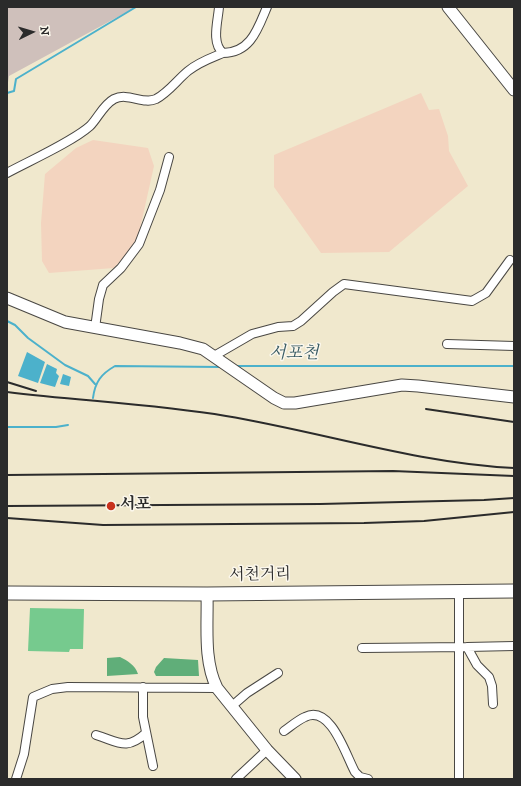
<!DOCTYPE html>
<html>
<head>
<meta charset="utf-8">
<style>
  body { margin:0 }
  #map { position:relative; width:521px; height:786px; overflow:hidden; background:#f0e8cd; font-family:"IM FELL DW Pica",serif }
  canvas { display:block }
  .frame { position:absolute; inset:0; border:8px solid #2b2b2b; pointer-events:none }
  .north { position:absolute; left:12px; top:12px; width:40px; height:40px; -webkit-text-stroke:3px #fbf7ec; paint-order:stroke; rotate:85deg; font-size:11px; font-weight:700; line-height:16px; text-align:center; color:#2b2b2b }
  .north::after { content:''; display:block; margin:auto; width:14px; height:18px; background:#2b2b2b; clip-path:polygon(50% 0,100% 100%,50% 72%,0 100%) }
</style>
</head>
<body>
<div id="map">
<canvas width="521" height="786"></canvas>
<div class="frame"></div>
<div class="north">N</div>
</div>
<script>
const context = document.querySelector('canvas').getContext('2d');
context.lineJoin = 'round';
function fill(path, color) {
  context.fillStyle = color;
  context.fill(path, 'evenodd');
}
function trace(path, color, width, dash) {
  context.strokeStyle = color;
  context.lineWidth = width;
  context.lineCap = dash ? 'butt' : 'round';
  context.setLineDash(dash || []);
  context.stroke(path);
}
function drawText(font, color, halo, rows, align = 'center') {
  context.font = font + ' "IM FELL DW Pica","Noto Serif KR",serif';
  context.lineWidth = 3;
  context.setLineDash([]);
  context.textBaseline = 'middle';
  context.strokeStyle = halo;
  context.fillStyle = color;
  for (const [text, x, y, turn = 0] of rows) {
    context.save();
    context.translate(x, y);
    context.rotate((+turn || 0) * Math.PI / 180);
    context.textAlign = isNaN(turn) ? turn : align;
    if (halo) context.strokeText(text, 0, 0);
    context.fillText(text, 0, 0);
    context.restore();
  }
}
fill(new Path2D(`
  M421,93L429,110L439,109L448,136L449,151L468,186L389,252L321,253L274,187V155Z
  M93,140L148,148L154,166L137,242L114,268L49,273L42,261L41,223L45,174L76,148Z`), '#f3d4bf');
fill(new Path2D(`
  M7,7H136L9,76L7,89Z`), '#cfc0bb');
fill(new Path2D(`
  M30,608L84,609L83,649H70L69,652L28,651Z`), '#76ca8e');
fill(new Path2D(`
  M120,657C128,661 135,665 138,674L107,676V658Z
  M164,658L198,660L199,676H156L154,672L156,667Z`), '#60ae79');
fill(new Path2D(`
  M27,352L45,362L38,383L18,376Z
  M47,364L57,369L56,373L59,376L55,387L40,383Z
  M63,374L71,377L69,386L60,384Z`), '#4cb1cb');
trace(new Path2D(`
  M7,93L14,91L16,79L136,7
  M7,321L15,325L28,338L65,365L88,376L95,384
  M235,366H514
  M93,398C95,382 101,374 115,366L221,367
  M7,427H56L68,425`), '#4cb1cb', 2);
const minor = new Path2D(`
  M219,7C218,21 211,43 223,53C251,53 258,28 267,7
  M7,173C29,161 72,142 90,126C98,118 103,105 114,99C128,92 143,105 156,99C169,92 177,80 188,71C199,62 211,58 223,53
  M95,328L99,299L103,285L121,268L139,244L160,190L169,157
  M447,344L514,346
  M214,356L252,334L278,327L293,326L301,321L333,292L344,284L472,301L486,293L510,260
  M459,591V779
  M467,647L514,646
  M362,648L467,647L477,665L489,677L492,686L493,704
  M143,687V717L153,766
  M232,706L247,693L278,673
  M284,731C291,726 298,720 305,717C331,704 346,756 355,772L360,777L368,779
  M96,735C119,742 126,751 146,733
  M16,779L24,754L33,697L52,689L68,687L217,688
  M236,779L267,750`);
const tertiary = new Path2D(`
  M448,7L514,90
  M7,298L65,322L180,343L203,349L274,398L284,403H295L402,385L418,386L514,397
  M207,594C208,624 203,660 217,688L267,750L295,779`);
const primary = new Path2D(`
  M7,593L207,594L514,591`);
trace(minor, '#494743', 10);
trace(tertiary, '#494743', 13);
trace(primary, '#494743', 15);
trace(minor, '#fff', 8);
trace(tertiary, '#fff', 11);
trace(primary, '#fff', 13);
trace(new Path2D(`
  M7,382L36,391
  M7,392C80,401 154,404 226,416C322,432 416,463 514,468
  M426,409L514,422
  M7,475L393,471L514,476
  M7,506L320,504L484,500L514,498
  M7,518L103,525L364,523L424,521L514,512`), '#2b2b2b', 2);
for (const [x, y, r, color] of [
  [111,506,5,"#c8321e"]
]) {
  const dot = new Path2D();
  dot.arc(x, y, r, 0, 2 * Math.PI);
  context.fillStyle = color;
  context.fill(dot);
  trace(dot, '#fbf7ec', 1.5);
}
drawText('bold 16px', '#2b2b2b', '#fbf7ec', [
  ["서포",120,506]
], 'left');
drawText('16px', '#2b2b2b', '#fbf7ec', [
  ["서천거리",260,576,-1]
]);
drawText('italic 17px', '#375a63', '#fbf7ec', [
  ["서포천",294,354]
]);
</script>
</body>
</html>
